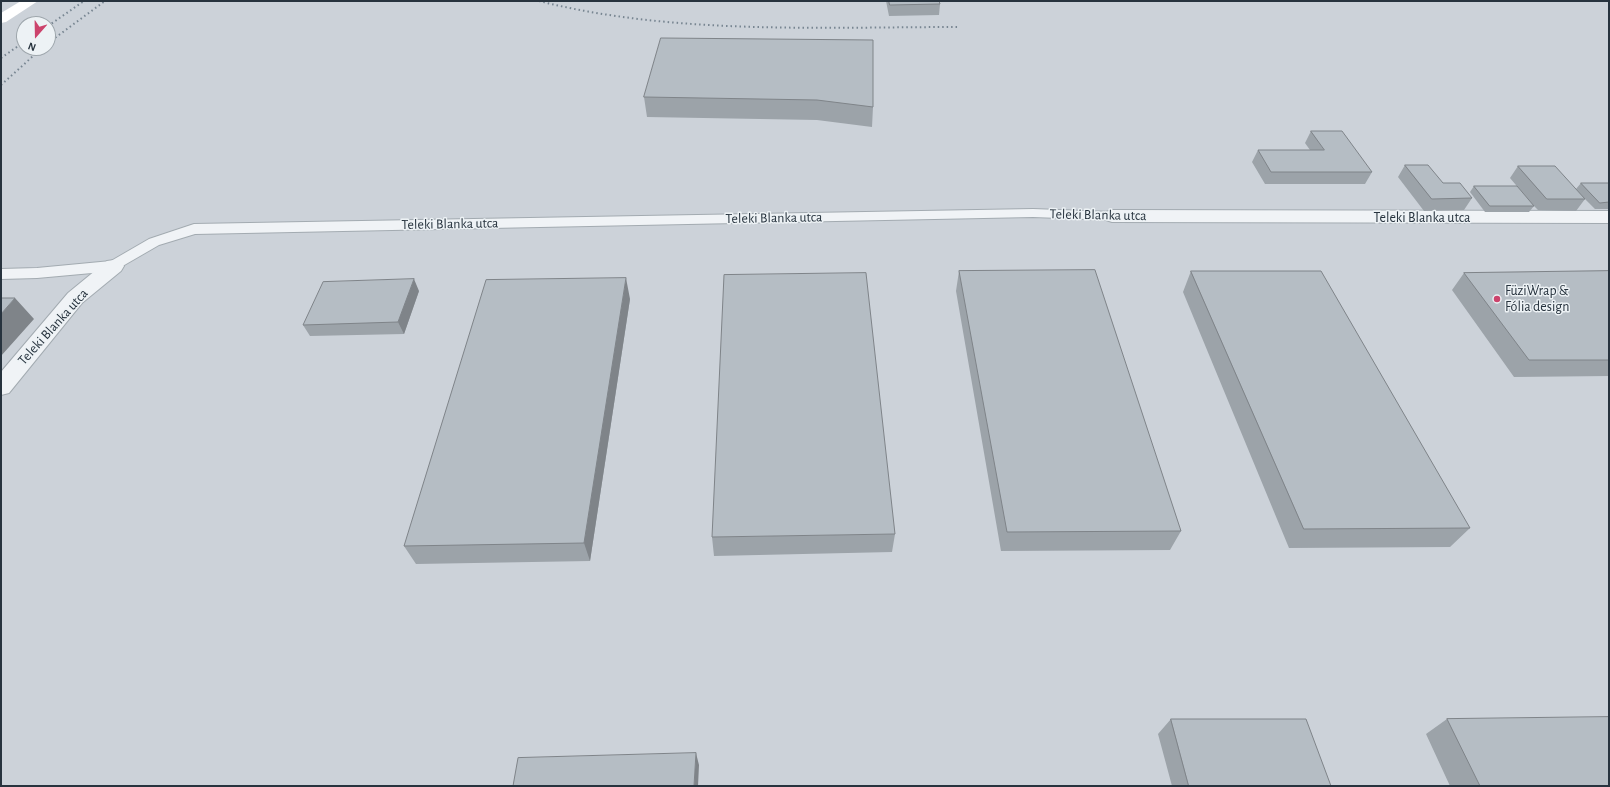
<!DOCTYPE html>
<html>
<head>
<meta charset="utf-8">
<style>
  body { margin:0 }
  #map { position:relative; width:1610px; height:787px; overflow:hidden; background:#dee3e7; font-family:"Alegreya Sans",sans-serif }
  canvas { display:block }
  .frame { position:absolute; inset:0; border:2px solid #27333e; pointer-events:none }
  .north { position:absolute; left:16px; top:16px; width:40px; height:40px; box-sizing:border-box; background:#edf2f5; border:1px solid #9ea6ac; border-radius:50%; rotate:200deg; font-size:11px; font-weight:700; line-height:16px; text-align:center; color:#27333e }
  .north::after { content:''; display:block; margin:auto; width:14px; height:18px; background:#cc436c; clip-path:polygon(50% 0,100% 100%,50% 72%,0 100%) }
</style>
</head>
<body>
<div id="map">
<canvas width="1610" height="787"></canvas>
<div class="frame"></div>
<div class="north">N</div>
</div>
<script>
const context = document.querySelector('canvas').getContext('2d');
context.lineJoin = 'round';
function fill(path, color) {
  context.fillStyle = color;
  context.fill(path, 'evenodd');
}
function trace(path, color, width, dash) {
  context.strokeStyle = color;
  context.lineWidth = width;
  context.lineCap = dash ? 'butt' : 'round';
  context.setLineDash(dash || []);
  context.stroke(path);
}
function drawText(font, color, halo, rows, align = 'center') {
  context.font = font + ' "Alegreya Sans",sans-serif';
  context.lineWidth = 3;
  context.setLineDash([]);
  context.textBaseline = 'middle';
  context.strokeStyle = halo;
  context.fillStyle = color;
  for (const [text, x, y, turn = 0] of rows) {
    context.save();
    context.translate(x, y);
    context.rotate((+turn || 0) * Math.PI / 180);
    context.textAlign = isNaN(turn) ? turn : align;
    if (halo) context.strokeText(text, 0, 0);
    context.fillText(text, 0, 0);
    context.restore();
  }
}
fill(new Path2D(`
  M1,1H1609V786H1ZM24,24H48V48H24Z`), '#ccd2d9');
const lane = new Path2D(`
  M1033,209L1112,212L1117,213L1119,216L1117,219L1112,220L1033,217L195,234L159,245L114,271L37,278L1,279V269L37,268L111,261L149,239L194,224Z`);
const street = new Path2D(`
  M1112,210L1609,211V223L1112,222L1106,220L1103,216L1106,212Z
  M114,260L121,261L124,266L121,271L82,303L9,393L1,395V372L68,293L107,261Z`);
trace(lane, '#a3abb1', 2);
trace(street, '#a3abb1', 2);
fill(lane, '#f0f3f6');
fill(street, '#f0f3f6');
fill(new Path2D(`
  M21,1H38L6,22L1,23V13Z`), '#fff');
trace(new Path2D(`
  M539,1C674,35 821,27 959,27
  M48,26L84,1
  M48,43L105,1
  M1,58L24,42
  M1,85L42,48`), '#778591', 2, [1.5, 3]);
fill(new Path2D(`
  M886,1H939L940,4L939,15L889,16Z
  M661,38L873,107L872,127L817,120L647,117L644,97Z
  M1311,131L1372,172L1365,184H1265L1252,162L1258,150H1310L1305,143Z
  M1405,165L1443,183L1472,198L1464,210L1424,211L1398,177Z
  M1518,166L1576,189L1581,183H1609V209H1595L1584,198L1585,199L1576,211L1538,210L1534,206L1529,212H1485L1470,192L1474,186L1532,204L1510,178Z
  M959,271L1181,531L1170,550L1001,551L956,291Z
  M1191,271L1470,528L1450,547L1289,548L1183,292Z
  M1609,271V376L1514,377L1452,290L1464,273Z
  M419,291L404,334L310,336L303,325Z
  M630,299L590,561L416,564L404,546Z
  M895,534L892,552L714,556L712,537Z
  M1171,719L1331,786H1172L1158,734Z
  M1447,719L1609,786H1450L1426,734Z`), '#9ca3a9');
fill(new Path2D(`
  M626,278L630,299L590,561L584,543Z
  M414,279L419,291L404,334L398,322Z
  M15,298L34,319L1,356V314Z
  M696,753L699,765L698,786H694Z`), '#7f8489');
const building = new Path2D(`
  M889,1H939L940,4L890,5Z
  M661,38L873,40V107L817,100L644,97Z
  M1311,131H1342L1372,172H1271L1258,150H1324Z
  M1405,165H1428L1443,183H1460L1472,198L1432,199Z
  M1518,166H1555L1585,199H1547Z
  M1581,183H1609V202L1600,203Z
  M1474,186H1517L1534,206H1490Z
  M1095,270L1181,531L1007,532L959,271Z
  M1191,271H1321L1470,528L1304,529Z
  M1609,271V360H1529L1464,273Z
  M866,273L895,534L712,537L724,275Z
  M626,278L584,543L404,546L486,280Z
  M414,279L398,322L303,325L323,282Z
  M1,298H15L1,314Z
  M1609,717V786H1480L1447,719Z
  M1171,719H1306L1331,786H1189Z
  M696,753L694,786H513L518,758Z`);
fill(building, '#b5bdc4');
trace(building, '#7f8489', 1);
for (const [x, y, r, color] of [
  [1497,299,4,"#cc436c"]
]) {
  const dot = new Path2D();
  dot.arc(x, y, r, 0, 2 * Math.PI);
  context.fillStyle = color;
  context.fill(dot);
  trace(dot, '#edf2f5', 1.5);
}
drawText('14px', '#27333e', '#edf2f5', [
  ["Teleki Blanka utca",1098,215,1],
  ["Teleki Blanka utca",774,218,-1],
  ["Teleki Blanka utca",1422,218],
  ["Teleki Blanka utca",450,224,-1],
  ["Teleki Blanka utca",53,327,-48]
]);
drawText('14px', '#27333e', '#edf2f5', [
  ["FüziWrap &",1505,291],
  ["Fólia design",1505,307]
], 'left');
</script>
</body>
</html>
